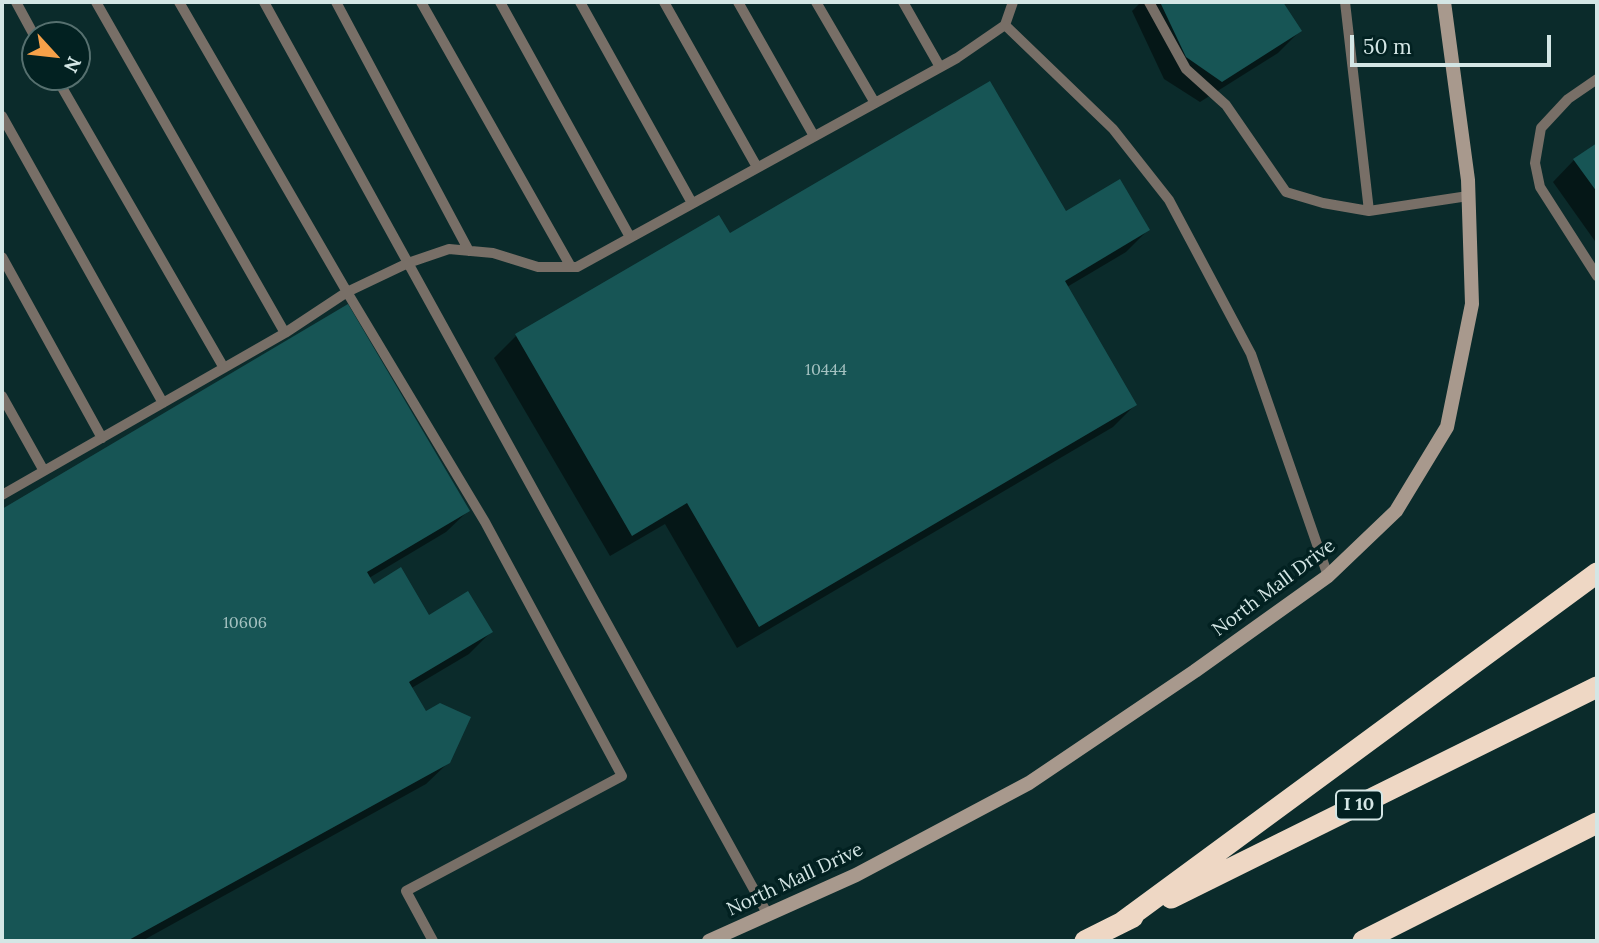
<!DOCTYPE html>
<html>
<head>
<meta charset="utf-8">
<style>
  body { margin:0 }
  #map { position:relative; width:1599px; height:943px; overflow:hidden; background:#0b2b2b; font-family:Lora,serif }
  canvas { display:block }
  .frame { position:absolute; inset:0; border:4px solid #d4e6e5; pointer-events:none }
  .north { position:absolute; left:21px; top:21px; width:70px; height:70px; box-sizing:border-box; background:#022121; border:2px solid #56706f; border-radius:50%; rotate:117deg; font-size:19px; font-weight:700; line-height:28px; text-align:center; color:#d4e6e5 }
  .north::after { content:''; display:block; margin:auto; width:24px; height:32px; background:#f7a149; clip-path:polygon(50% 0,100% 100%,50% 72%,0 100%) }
  .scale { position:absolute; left:1350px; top:35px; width:201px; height:32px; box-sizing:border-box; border:4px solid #d4e6e5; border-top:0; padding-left:9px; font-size:21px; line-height:24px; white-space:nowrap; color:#d4e6e5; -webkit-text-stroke:5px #022121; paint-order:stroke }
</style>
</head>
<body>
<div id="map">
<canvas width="1599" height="943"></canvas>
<div class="frame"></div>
<div class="north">N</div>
<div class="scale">50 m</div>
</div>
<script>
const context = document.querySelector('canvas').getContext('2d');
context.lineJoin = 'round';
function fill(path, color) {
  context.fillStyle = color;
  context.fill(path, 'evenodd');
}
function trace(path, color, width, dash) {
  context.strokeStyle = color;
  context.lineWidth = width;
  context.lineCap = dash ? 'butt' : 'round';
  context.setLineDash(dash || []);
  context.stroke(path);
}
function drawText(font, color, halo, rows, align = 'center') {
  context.font = font + ' Lora,serif';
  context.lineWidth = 7;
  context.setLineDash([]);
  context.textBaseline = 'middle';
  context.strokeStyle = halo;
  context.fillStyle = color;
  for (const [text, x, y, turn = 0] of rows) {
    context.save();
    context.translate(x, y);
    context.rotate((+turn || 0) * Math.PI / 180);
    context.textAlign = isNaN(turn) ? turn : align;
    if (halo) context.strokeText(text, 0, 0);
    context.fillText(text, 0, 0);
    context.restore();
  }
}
fill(new Path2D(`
  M1141,2H1281L1300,31L1278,53L1200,102L1164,79L1132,11Z
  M1597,145V244L1553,182L1574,160Z
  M1065,213L1148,230L1126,252L1067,287L1135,405L1113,427L737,648L665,524L610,556L494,358L516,336L718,217L729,236Z
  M348,306L468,511L446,532L369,578L373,586L428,617L491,632L469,654L410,689L449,762L426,784L142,941H2V511Z`), '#0007');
fill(new Path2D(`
  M1160,2H1283L1302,31L1222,82L1186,57Z
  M990,81L1066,211L1120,179L1150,230L1065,281L1137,405L759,627L687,503L632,536L515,334L719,215L730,233Z
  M1597,143V192L1573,159Z
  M348,304L470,511L367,572L374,584L401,567L429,615L468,591L493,632L409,682L426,711L440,703L471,717L450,763L127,941H2V509Z`), '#175555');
trace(new Path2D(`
  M16,2L35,37
  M96,2L285,333
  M179,2L347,292L485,522L622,776L406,891L433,941
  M264,2L768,915
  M336,2L469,251
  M421,2L571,267
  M500,2L630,237
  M580,2L692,203
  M664,2L757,167
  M738,2L814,136
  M816,2L875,103
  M903,2L940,67
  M1149,2L1186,69L1226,105L1286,192L1323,203L1369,211
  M1345,2L1369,211L1468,196
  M1005,25L1113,129L1169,200L1251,354L1328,576
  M56,77L224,368
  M1597,79L1568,99L1541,128L1535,163L1540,187L1597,276
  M2,116L163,403
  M2,257L102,438
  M2,396L44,471
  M2,495L285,333L347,292L408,263L449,249L493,253L538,267H577L957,58L1005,25L1013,2`), '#786f67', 10);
trace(new Path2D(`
  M709,941L856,875L1029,783L1195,671L1328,576L1396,511L1447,427L1472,304L1468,180L1444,2`), '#a8998d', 14);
trace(new Path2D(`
  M1171,898L1597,687
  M1121,923L1597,573
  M1085,941L1133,917
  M1363,941L1597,823`), '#eed7c4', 21);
drawText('16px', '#a5c2c1', null, [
  ["10444",826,370],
  ["10606",245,623]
]);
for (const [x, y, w] of [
  [1359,805,46]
]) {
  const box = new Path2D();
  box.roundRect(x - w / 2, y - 14.5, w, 29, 5);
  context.fillStyle = '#022121';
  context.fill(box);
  trace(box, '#d4e6e5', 2);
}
drawText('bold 18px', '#d4e6e5', null, [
  ["I 10",1359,805]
]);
drawText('19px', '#d4e6e5', '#022121', [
  ["North Mall Drive",1274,588,-37],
  ["North Mall Drive",795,880,-25]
]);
</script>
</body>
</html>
